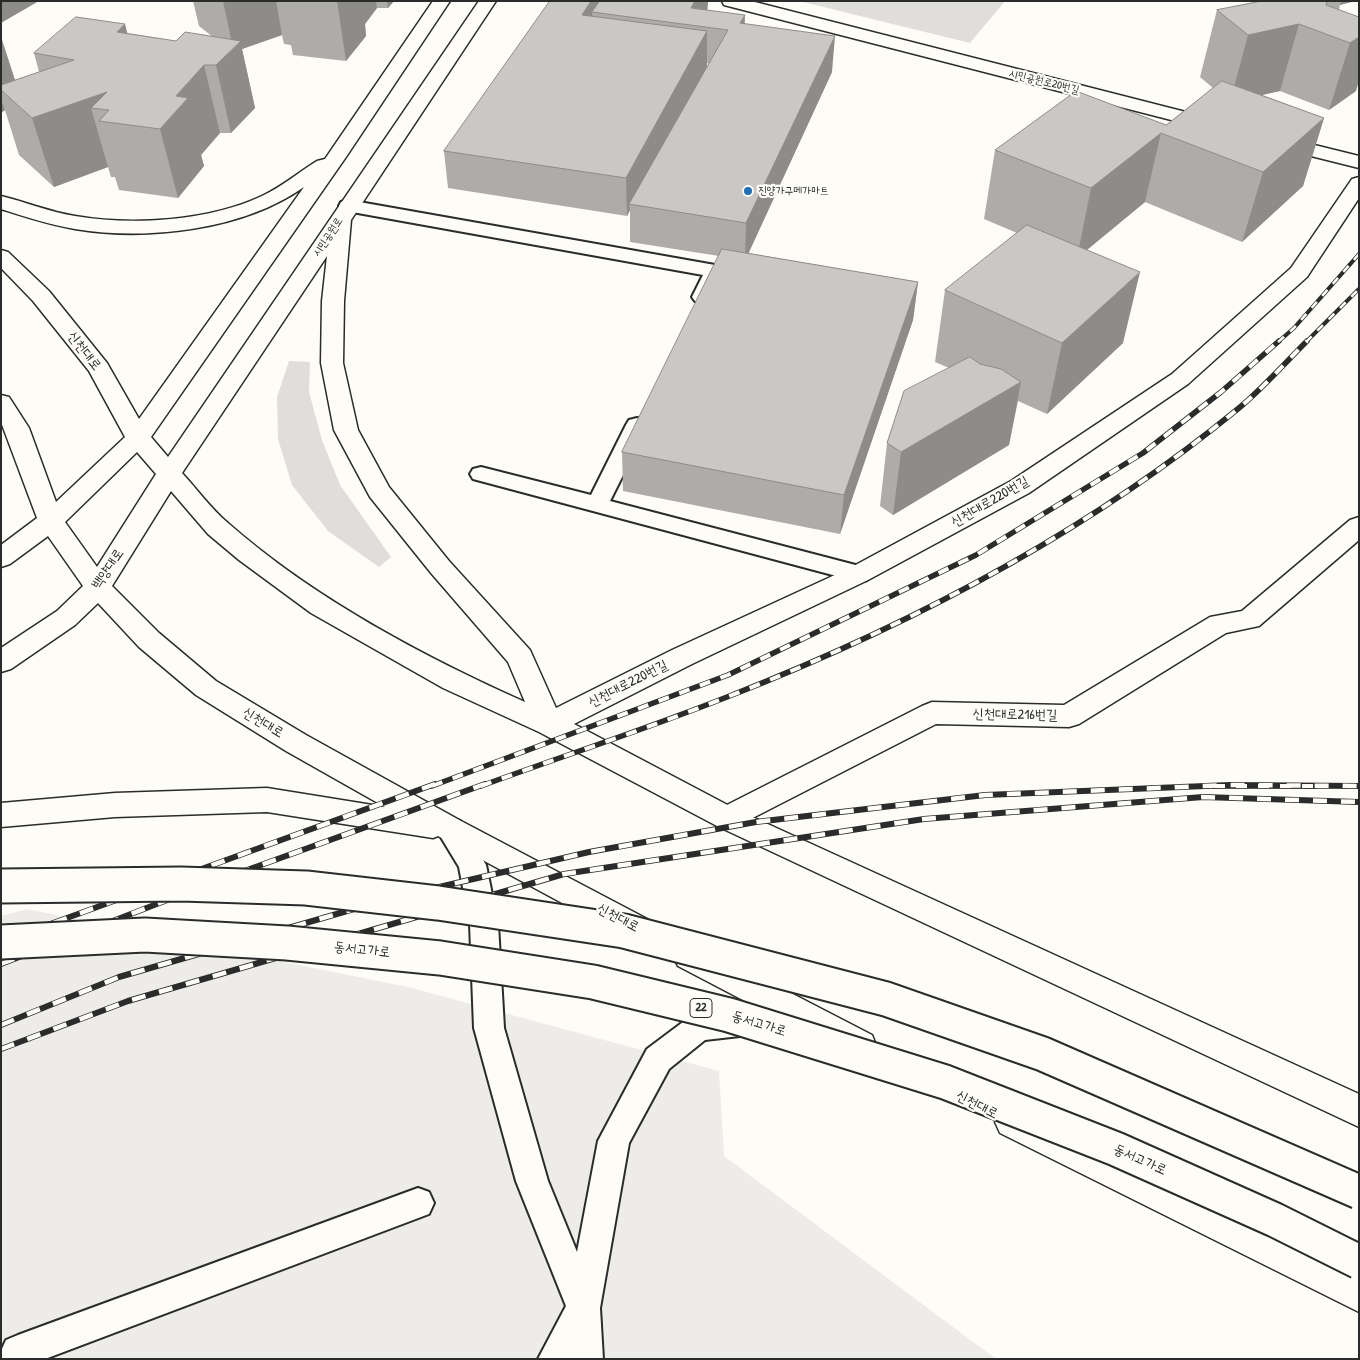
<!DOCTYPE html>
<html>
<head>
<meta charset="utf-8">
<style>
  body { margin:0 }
  #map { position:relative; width:1360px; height:1360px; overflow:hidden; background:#fdfcf7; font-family:"Patrick Hand",sans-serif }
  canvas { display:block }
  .frame { position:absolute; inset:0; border:2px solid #2b2b2b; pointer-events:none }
</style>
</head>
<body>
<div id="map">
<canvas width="1360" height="1360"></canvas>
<div class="frame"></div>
</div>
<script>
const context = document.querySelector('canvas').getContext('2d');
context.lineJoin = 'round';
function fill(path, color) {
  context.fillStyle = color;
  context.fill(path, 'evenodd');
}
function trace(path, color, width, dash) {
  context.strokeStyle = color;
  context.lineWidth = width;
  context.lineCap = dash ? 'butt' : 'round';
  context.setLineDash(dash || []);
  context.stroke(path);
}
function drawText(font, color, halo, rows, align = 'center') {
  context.font = font + ' "Patrick Hand","Poor Story",sans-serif';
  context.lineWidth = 4.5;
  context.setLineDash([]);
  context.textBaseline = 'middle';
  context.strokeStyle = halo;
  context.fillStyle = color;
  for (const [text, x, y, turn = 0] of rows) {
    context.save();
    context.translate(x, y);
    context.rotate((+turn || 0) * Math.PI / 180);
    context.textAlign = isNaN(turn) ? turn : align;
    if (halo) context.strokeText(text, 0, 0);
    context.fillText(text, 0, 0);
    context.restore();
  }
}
fill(new Path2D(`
  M27,909L412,988L719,1071L724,1156L996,1359H1V916Z`), '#edece8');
fill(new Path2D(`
  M799,1H1005L970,43Z
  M289,361L310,362L309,392L322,440L340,485L391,557L379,567L328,531L292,485L278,439L277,397Z`), '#dfdeda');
const lane = new Path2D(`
  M348,200L715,265L722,267L725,271L709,301L702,303L695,301L692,297L703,275L341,210L339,206L341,202Z
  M637,418L645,420L648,425L610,501L867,568L871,574L867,580L859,582L473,479L470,474L473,469L481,467L591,495L626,425L629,420Z
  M450,818L460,821L486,865L498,924L504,1028L548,1181L577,1252L598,1141L647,1049L687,1019L698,1015L740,1010L750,1014L755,1023L750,1032L740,1036L705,1040L669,1069L629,1143L600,1308L603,1359H538L566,1306L516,1181L474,1028L470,924L459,867L436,829L440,821Z
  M418,1188L429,1192L434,1203L429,1214L45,1359H2L1,1351L6,1340L18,1335Z`);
const street = new Path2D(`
  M722,1H751L1221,121L1224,125L1221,129L1214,131L724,5Z
  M1278,136L1359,156V168L1271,146L1268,142L1271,138Z
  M1359,517V540L1259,626L1226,633L1079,724L1069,727L936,724L737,826L727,830L717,826L712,818L717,810L922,706L932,702L1064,705L1210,617L1242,611L1350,520Z`);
const secondary = new Path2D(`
  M433,1H450L346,157L151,437L168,457L479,1H496L351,220L344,301L343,363L358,430L389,487L449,561L530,650L556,708L672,650L850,568L1011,481L1172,374L1291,268L1352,179L1359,177V198L1307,277L1188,384L1029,493L868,580L692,664L574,724L737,810L1359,1094V1127L717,826L539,732L443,688L311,613L239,560L208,534L171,491L112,586L159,633L216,681L306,735L461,821L649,920L654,929L649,938L638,942L627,938L438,836L433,838L267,812L115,817L1,827V803L115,793L267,788L385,807L286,751L196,695L139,647L98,603L75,625L11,669L1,672V648L57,611L83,586L48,536L10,564L1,567V545L37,518L1,422V395L9,397L29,428L56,502L125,437L89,371L33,301L1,268V250L8,252L49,291L107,363L139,419L304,187C243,230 148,241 75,229C50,225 26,217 1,209V196C26,202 49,212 75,216C132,226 209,221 262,196C282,187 299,172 317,161L325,159ZM327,256L322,301L321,363L334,430L370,497L431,573L508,662L525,702C422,656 313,598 228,523C211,509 197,489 182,473ZM137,452L156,474L97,567L65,522Z
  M689,942L700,946L872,1035L876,1045L872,1055L860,1060L848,1055L678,966L673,956L678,946Z
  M1012,1106L1359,1275V1312L1000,1133L995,1122L1000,1111Z`);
trace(lane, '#2b2b2b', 4);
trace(street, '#2b2b2b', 3);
trace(secondary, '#2b2b2b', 3);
fill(lane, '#fdfcf7');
fill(street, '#fdfcf7');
fill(secondary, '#fdfcf7');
const railFar2 = new Path2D(`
  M1278,342L1294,328L1359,254
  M1306,342L1359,289`);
const railFar1 = new Path2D(`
  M432,786L728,675L976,555L1143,453L1221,392L1279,341
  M481,786C563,756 646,729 727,697C909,626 1088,532 1239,408C1263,388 1285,363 1307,341
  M1214,786H1316`);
const rail = new Path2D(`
  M1,942L435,784
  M1,964L214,882L485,784
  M1,1025L119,977L392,898L589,852L756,822L985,795L1230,785L1359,786
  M1,1049L128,1001L564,874L924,819L1203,797L1359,802`);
trace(railFar2, '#2b2b2b', 4);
trace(railFar1, '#2b2b2b', 5.5);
trace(rail, '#2b2b2b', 6);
trace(railFar2, '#fdfcf7', 2.5, [8]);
trace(railFar1, '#fdfcf7', 4, [11]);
trace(rail, '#fdfcf7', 4.5, [14]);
const highwayBridge = new Path2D(`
  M1,886L181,884L306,888L438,903L624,931L886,999L1043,1054L1359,1192
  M1,942L145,935L287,943L440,958L593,982L729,1015L945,1082L1116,1149L1275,1220L1359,1262`);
trace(highwayBridge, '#2b2b2b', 37, []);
trace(highwayBridge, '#fdfcf7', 33);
fill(new Path2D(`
  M193,1H394L388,8H377L365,24L366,36L346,61L293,55L291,45L284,44L282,35L242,49L255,108L231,133H220L201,155L204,166L178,198L119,190L115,177H111L108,167L54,187L19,155L5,110L1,113V37L15,80L39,72L34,53L127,33L176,41L213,37L199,26Z
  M550,1H708L707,10L745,24L832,72L748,253L918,282L913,320L840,534L623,491L622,452L719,256L630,242V210L627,216L448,188L444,151ZM707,63L709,64L694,90L707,67Z
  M1262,1H1355L1340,5L1339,10L1359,17L1356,91L1329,110L1280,91L1262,95L1324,118L1303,186L1242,242L1145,202L1087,250L1123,343L1047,414L1018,401L1009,445L893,515L880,506L887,443L949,368L935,362L945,290L1017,233L984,219L995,150L1166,125L1213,88L1200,77L1217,10Z`), '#adaca9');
fill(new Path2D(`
  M1,1H39L1,23Z
  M223,1H276L282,35L242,49L255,108L231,133L216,65L233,48Z
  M337,1H376L377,8L365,24L366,36L346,61Z
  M387,1H394L388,8Z
  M591,1H608L592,12L593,36L582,15Z
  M695,1H708L707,16L691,8Z
  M1341,1H1355L1340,5Z
  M745,15L744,51L740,23Z
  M125,24L142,91L117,32Z
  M1299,24L1280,91L1230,102L1248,35Z
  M707,31V67L632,205L629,204L630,210L627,216L626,178Z
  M835,36L832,72L745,261L746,223Z
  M1,37L21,99L1,90Z
  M1359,37V81L1356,91L1329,110L1350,43Z
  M204,65L220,133L201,155L204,166L178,198L160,129L176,96Z
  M107,92L91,108L108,167L54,187L32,118Z
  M1,100L5,110L1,113Z
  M1324,118L1303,186L1242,242L1263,172Z
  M1161,133L1145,202L1077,258L1091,188Z
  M1140,272L1123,343L1047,414L1062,343Z
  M918,282L913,320L840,534L844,495Z
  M1021,382L1009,445L893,515L901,452Z`), '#8d8c89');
const building = new Path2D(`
  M550,1H591L582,15L707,31L626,178L444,151Z
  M600,1H695L691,8L745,15L740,23L835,36L746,223L629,204L728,30L592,12Z
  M1262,1H1327L1326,5L1359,17V37L1350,43L1299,24L1248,35L1217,10Z
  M76,17L125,24L117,32L176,41L185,32L241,41L216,65H204L176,96L188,98L160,129L99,121L109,110L91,108L107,92L32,118L1,90V85L74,60L34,53Z
  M1222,81L1324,118L1263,172L1161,133L1091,188L995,150L1076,91L1166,125Z
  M1027,225L1140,272L1062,343L945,290Z
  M722,249L918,282L844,495L622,452Z
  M970,357L980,364L1001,369L1021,382L901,452L887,443L904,391Z`);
fill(building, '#c9c8c4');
trace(building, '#8d8c89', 1);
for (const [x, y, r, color] of [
  [748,191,5,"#1f6fb2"]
]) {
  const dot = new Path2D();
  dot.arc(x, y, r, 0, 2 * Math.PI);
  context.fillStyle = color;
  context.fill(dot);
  trace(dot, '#fdfcf7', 2);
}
drawText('11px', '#2b2b2b', '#fdfcf7', [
  ["시민공원로20번길",1044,82,14],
  ["시민공원로",328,237,-56]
]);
drawText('11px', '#2b2b2b', '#fdfcf7', [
  ["진양가구메가마트",758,191]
], 'left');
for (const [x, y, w] of [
  [701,1008,22]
]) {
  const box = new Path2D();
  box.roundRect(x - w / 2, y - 9.5, w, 19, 4);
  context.fillStyle = '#fdfcf7';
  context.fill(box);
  trace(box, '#2b2b2b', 1);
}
drawText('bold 12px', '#2b2b2b', null, [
  ["22",701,1008]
]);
drawText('14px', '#2b2b2b', '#fdfcf7', [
  ["신천대로",84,351,52],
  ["신천대로220번길",990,502,-30],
  ["백양대로",108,569,-56],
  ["신천대로220번길",628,684,-27],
  ["신천대로216번길",1015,715,1],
  ["신천대로",263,723,31],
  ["신천대로",618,918,28],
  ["동서고가로",362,950,6],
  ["동서고가로",759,1024,17],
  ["신천대로",977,1105,27],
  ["동서고가로",1140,1160,24]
]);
</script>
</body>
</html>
